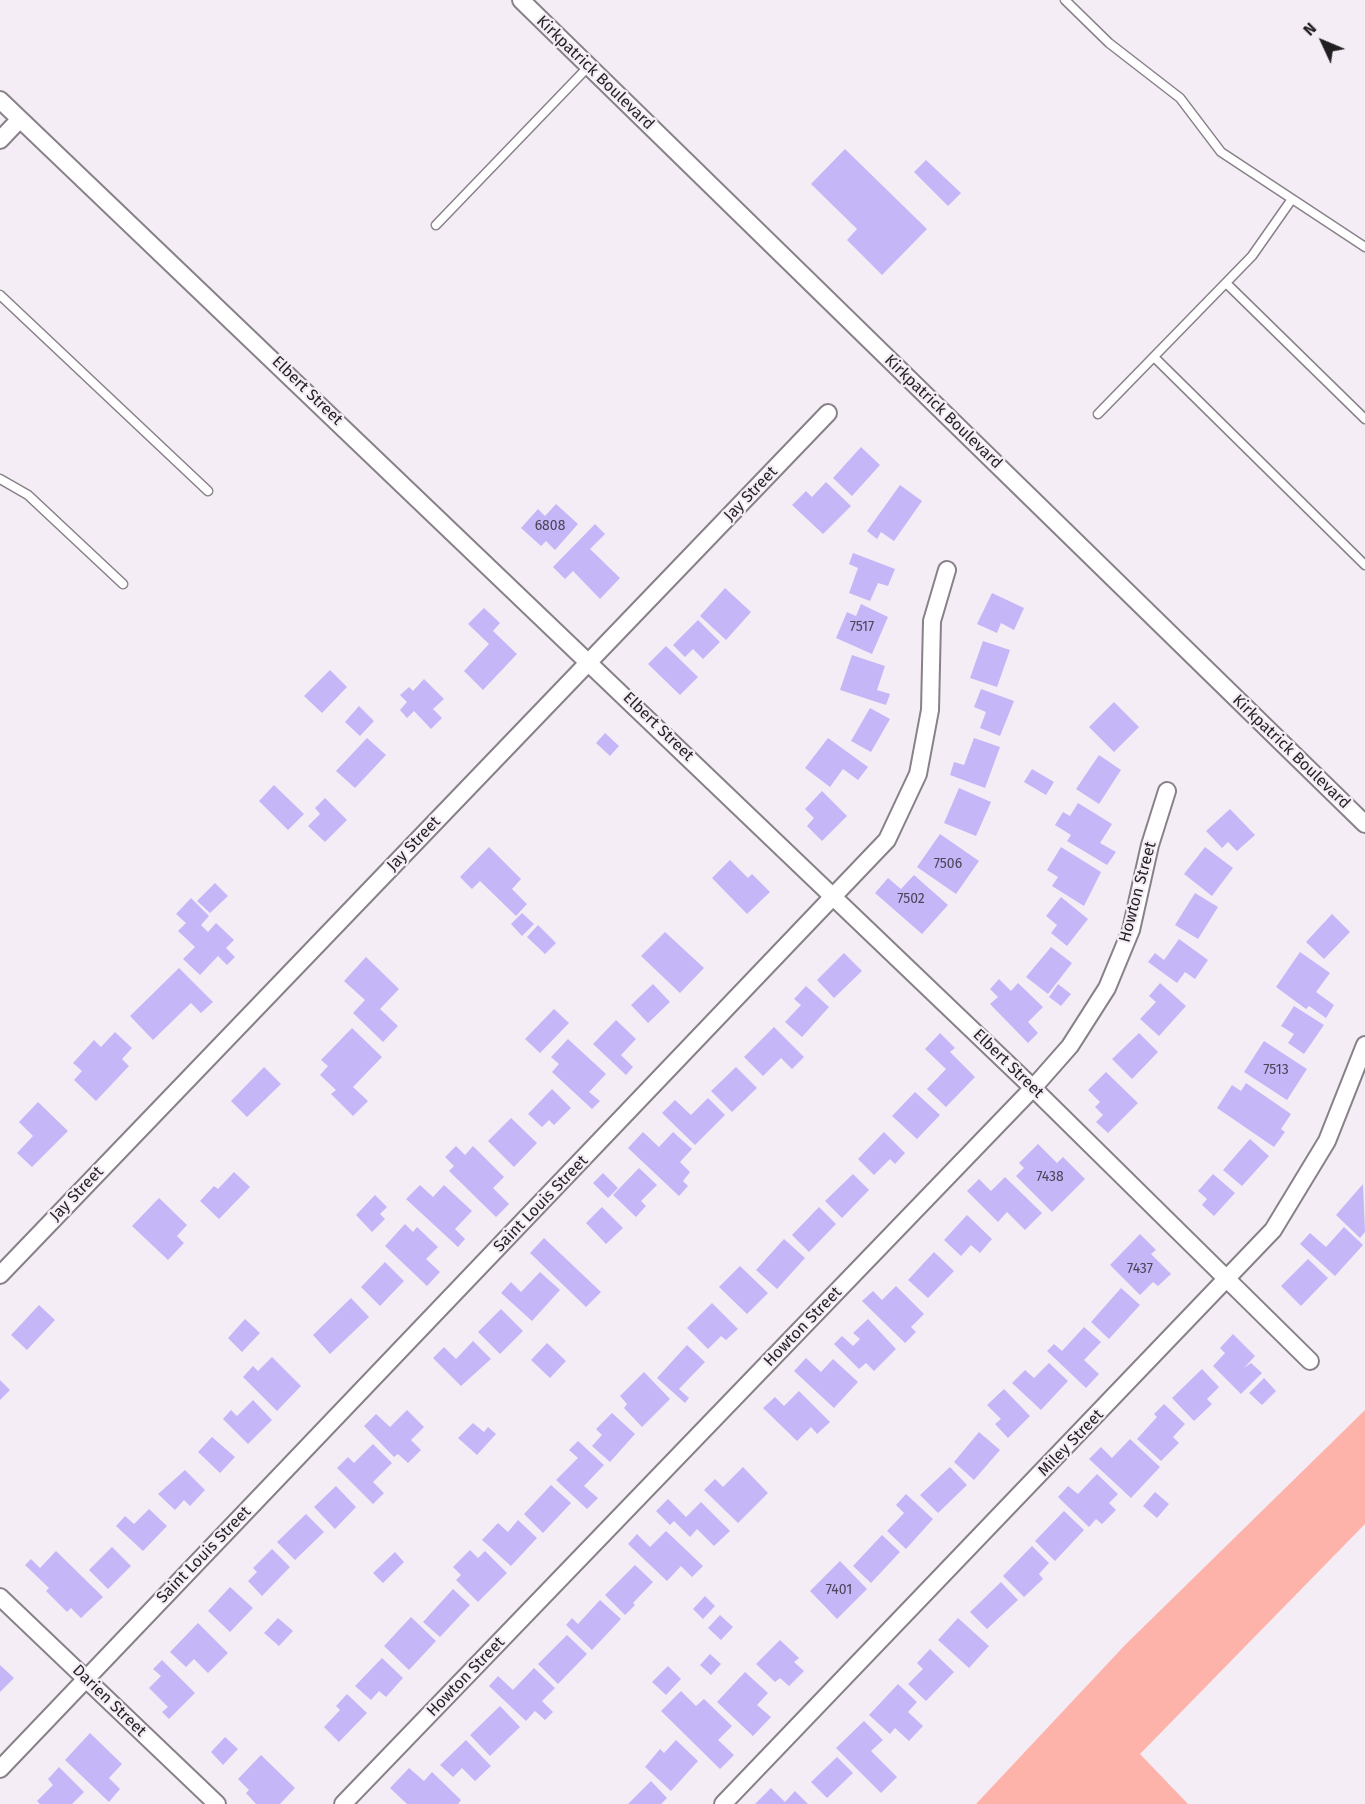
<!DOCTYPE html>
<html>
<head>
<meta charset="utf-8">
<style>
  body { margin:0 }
  #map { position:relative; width:1365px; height:1804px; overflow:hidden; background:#f5edf6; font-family:"Fira Sans",sans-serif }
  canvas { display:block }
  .north { position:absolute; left:1293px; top:12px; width:60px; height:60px; -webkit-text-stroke:4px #f5edf6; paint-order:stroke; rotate:314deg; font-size:16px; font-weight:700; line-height:24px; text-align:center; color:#221f22 }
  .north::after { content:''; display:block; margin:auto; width:21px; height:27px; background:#221f22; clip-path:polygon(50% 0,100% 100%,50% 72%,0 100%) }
</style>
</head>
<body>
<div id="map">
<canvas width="1365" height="1804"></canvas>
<div class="north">N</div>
</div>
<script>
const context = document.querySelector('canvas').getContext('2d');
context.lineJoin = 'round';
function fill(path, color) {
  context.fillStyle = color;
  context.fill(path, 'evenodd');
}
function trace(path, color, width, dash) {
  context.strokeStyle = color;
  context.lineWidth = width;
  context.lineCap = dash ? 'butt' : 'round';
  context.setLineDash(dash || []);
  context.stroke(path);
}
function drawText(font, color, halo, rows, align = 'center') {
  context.font = font + ' "Fira Sans",sans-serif';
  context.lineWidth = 4.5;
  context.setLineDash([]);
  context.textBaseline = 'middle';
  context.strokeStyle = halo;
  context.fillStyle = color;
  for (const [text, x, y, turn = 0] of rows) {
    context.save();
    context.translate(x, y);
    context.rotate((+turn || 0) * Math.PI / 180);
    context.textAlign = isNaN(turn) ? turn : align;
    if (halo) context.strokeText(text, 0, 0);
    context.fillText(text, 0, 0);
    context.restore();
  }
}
fill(new Path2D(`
  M1365,1410V1524L1140,1754L1188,1804H976L1125,1645Z`), '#fdb3aa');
fill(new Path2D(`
  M845,149L927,229L882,275L847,240L857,229L811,184Z
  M926,160L961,193L948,206L914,172Z
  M861,447L880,465L852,496L833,478Z
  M826,482L851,506L823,534L792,505L806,491L812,497Z
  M900,485L922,501L894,541L881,532L877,539L867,531Z
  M556,504L578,524L555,550L546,541L541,546L521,528L538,509L545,516Z
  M595,524L605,534L590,549L620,578L600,599L573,571L565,579L553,567Z
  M853,553L895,569L888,586L878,583L870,601L849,593L858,568L849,564Z
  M725,588L751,612L726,640L700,616Z
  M992,593L1024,608L1014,630L1001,623L997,633L977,624Z
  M861,604L888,617L872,654L836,638L847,612L856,616Z
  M484,608L500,623L493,631L517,654L483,690L464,671L489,644L468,624Z
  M698,620L720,642L703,659L693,649L685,657L673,645Z
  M983,641L1010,650L997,687L970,678Z
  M666,646L698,677L680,695L648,664Z
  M852,655L885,666L877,690L890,694L886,705L840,690Z
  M330,670L347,687L322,713L304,696Z
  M424,679L444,699L433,709L442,718L431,729L414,711L407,718L400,710L407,702L400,695L409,687L413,691Z
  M981,689L1014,701L1000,736L980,728L986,712L974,707Z
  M1114,702L1139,727L1114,752L1089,727Z
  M359,706L374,721L360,736L345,722Z
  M870,708L890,719L871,752L851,741Z
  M605,733L619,746L610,756L596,743Z
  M367,738L386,755L355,788L336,771Z
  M828,738L868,767L858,780L843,769L830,787L805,768Z
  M974,738L1000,747L985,788L950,775L954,762L964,765Z
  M1099,755L1121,770L1099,804L1076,789Z
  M1032,769L1054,782L1046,795L1024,782Z
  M274,785L304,814L288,830L259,801Z
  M959,788L991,802L976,836L944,823Z
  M822,791L847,816L822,841L807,826L814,818L805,809Z
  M325,798L347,820L325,842L308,826L320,814L315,808Z
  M1078,803L1112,824L1100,843L1116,852L1107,865L1067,841L1071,835L1055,825L1063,812L1070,816Z
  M1230,809L1255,835L1237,851L1228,842L1222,848L1206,831Z
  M940,834L979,861L956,894L917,867Z
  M489,847L521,879L512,889L527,904L516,916L480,881L472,889L460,877Z
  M1061,847L1101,872L1084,906L1052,886L1058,877L1047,870Z
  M1205,847L1233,868L1212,896L1184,874Z
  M730,860L748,878L752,874L770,892L747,914L712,878Z
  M914,875L948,905L922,934L875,893L888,878L901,889Z
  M215,883L228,896L210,913L197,901Z
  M1195,893L1218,907L1198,939L1175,925Z
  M1061,897L1088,919L1067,946L1051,933L1057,925L1046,916Z
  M191,898L209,916L201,925L208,932L216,923L234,940L226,948L235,957L227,965L218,956L200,975L183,959L195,947L178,931L186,923L176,914Z
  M522,913L534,924L522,936L511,924Z
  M1332,914L1350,932L1324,959L1306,942Z
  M538,925L556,943L545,954L527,937Z
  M665,932L704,968L680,993L641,956Z
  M1179,939L1208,960L1195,979L1185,972L1177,983L1148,962L1155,953L1164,960Z
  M1051,947L1072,963L1048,994L1026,977Z
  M1300,952L1330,973L1316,992L1334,1005L1326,1018L1309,1006L1306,1009L1276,987Z
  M844,953L862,971L834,998L817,980Z
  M366,957L399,989L380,1009L398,1026L383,1042L353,1013L365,1000L344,981Z
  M179,968L213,1002L201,1013L191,1003L153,1040L130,1016Z
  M999,979L1011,991L1018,983L1043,1007L1028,1022L1038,1033L1028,1043L990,1004L998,997L990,989Z
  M1160,983L1186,1006L1159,1036L1140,1019L1156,1002L1149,996Z
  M653,984L670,1002L648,1023L631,1005Z
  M1058,984L1071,994L1061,1006L1049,997Z
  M806,986L829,1007L802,1037L785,1022L801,1005L794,999Z
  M1294,1006L1324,1025L1304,1054L1288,1043L1294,1034L1281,1026Z
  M554,1009L569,1023L540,1053L525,1039Z
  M616,1020L636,1039L621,1055L633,1067L626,1075L593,1044Z
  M774,1027L804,1057L792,1069L781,1058L763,1076L744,1057Z
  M352,1028L382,1057L353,1087L368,1101L353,1116L331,1094L336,1090L320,1075L328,1066L321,1060Z
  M115,1032L132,1048L122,1059L129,1066L96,1101L74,1080L82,1071L73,1063L94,1040L101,1047Z
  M940,1033L955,1048L950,1052L975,1077L946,1107L927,1089L946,1069L925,1049Z
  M1139,1033L1158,1052L1132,1079L1112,1059Z
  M568,1039L606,1074L589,1092L600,1101L592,1109L552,1072L559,1064L551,1057Z
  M1264,1041L1307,1069L1287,1100L1244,1072Z
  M264,1067L281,1084L247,1117L231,1101Z
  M736,1067L757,1088L732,1112L711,1091Z
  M1106,1072L1138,1103L1108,1133L1096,1122L1103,1115L1095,1107L1100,1102L1088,1090Z
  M1246,1083L1291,1114L1281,1129L1285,1132L1274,1147L1217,1108L1232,1085L1241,1091Z
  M552,1089L571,1108L554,1125L549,1120L542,1127L528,1114Z
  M915,1092L940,1115L917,1139L892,1116Z
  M708,1098L725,1115L695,1145L662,1113L675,1100L691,1115Z
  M38,1102L68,1131L32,1167L17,1153L33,1136L19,1122Z
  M511,1118L537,1143L514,1167L488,1141Z
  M643,1132L659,1147L673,1132L692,1149L680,1162L690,1172L683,1181L688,1186L679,1196L628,1148Z
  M884,1132L905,1153L895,1164L890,1159L874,1175L858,1159Z
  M1250,1139L1269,1156L1242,1186L1223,1170Z
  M1038,1144L1057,1163L1063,1157L1085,1179L1052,1212L1016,1176L1024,1168L1019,1163Z
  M456,1146L465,1155L473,1146L504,1177L493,1188L509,1204L496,1217L449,1171L454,1166L445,1157Z
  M639,1168L657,1185L641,1201L646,1206L636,1217L613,1195Z
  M234,1172L250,1187L219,1219L200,1201L214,1186L218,1189Z
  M603,1173L618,1188L608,1198L593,1183Z
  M853,1174L869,1190L842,1218L825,1201Z
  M1213,1174L1235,1193L1214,1216L1202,1205L1207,1199L1198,1191Z
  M1005,1177L1042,1213L1025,1230L1007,1212L998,1222L967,1191L979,1179L991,1191Z
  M1363,1184L1365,1232L1360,1238L1336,1215Z
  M420,1185L433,1197L444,1185L472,1211L455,1229L465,1239L458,1247L406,1199Z
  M375,1195L387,1207L380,1214L385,1219L372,1232L356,1215Z
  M159,1198L187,1225L177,1236L184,1243L168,1260L132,1226Z
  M602,1207L623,1228L606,1244L586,1223Z
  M819,1207L836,1224L809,1252L792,1235Z
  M967,1215L992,1239L980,1253L971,1245L961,1256L944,1240Z
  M405,1224L413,1232L417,1227L438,1247L426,1259L440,1272L427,1286L385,1246Z
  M1344,1227L1363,1245L1335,1276L1300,1244L1310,1233L1326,1247Z
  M1140,1234L1156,1250L1151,1254L1171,1274L1158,1286L1153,1282L1140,1295L1110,1265Z
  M544,1238L601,1292L586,1307L530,1253Z
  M784,1239L805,1258L777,1289L756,1270Z
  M934,1252L954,1271L928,1298L908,1280Z
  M1308,1259L1328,1278L1301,1306L1281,1286Z
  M385,1262L404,1281L380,1306L361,1287Z
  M740,1266L768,1293L747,1314L719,1287Z
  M540,1272L560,1290L532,1321L501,1293L511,1282L521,1292Z
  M896,1286L924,1314L911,1327L916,1332L905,1343L862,1301L873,1291L882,1300Z
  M1121,1288L1140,1305L1109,1339L1091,1322Z
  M351,1298L369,1317L330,1354L313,1335Z
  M712,1303L738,1329L726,1340L721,1336L708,1349L687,1328Z
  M39,1305L55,1320L27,1350L11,1335Z
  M501,1309L523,1331L500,1354L478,1332Z
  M245,1319L260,1333L242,1352L228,1338Z
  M868,1319L896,1349L874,1371L866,1363L859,1369L834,1344L842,1336L853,1346L860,1339L853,1333Z
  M1084,1327L1101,1342L1084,1360L1099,1374L1086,1388L1047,1351L1054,1344L1062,1351Z
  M1233,1334L1255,1356L1244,1368L1251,1363L1262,1373L1241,1394L1213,1366L1225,1353L1220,1348Z
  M473,1341L491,1359L461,1386L433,1358L444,1347L456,1359Z
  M547,1343L566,1361L550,1378L531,1360Z
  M687,1345L705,1362L679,1389L689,1398L685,1403L657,1378Z
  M272,1357L301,1386L277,1411L243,1377L253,1366L258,1371Z
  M806,1358L821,1372L833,1359L858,1382L834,1408L794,1371Z
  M1049,1363L1068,1381L1041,1410L1012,1383L1025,1370L1034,1378Z
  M1202,1369L1219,1387L1207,1399L1212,1404L1194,1421L1172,1398Z
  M644,1372L670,1399L642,1427L624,1408L627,1404L620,1396Z
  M1264,1378L1276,1391L1262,1405L1249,1393Z
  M0,1380L10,1390L0,1400Z
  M1004,1389L1030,1416L1008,1438L995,1424L1001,1419L987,1405Z
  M799,1391L830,1422L817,1434L811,1427L797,1441L763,1408L775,1397L784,1406Z
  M253,1400L272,1420L248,1444L223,1419L231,1410L237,1416Z
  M1164,1404L1185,1424L1173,1437L1179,1443L1161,1461L1137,1439L1157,1417L1154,1414Z
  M407,1410L424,1427L411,1440L421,1450L408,1463L398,1454L394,1457L364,1426L376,1414L390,1427Z
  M612,1413L635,1434L610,1462L592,1446L602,1435L596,1429Z
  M473,1423L484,1432L488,1427L496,1434L477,1455L458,1438Z
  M979,1432L1000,1450L974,1480L954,1462Z
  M212,1437L235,1457L220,1473L198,1452Z
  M1130,1439L1160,1467L1131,1498L1089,1459L1101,1447L1112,1458Z
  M578,1441L604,1465L584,1486L598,1498L587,1509L556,1480L578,1458L569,1450Z
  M373,1444L392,1463L373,1482L384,1493L373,1504L337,1468L348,1457L354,1463Z
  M743,1467L768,1493L738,1523L704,1490L715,1479L723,1487Z
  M950,1467L967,1485L938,1513L920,1495Z
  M185,1470L205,1490L190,1506L184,1500L175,1510L158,1494Z
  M1097,1474L1118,1494L1109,1503L1116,1510L1102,1524L1096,1519L1089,1527L1058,1497L1068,1486L1078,1494Z
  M551,1485L571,1503L543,1533L524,1514Z
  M336,1486L356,1507L335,1529L314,1507Z
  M1155,1492L1169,1504L1157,1518L1143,1506Z
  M906,1494L933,1519L906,1549L887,1531L904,1513L896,1505Z
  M668,1499L686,1517L701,1502L730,1531L714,1546L697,1529L690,1537L674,1521L670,1525L656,1511Z
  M149,1509L167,1526L143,1551L116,1526L125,1516L134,1524Z
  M1064,1511L1084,1530L1055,1561L1035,1541Z
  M306,1514L324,1532L295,1560L277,1542Z
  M518,1520L537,1538L511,1566L482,1540L498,1523L508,1532Z
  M666,1531L703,1566L692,1577L681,1566L667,1581L628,1544L637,1534L650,1547Z
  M882,1535L900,1552L871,1583L853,1566Z
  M1032,1546L1049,1563L1039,1574L1043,1579L1024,1597L1003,1576Z
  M112,1547L131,1566L108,1589L89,1570Z
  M272,1549L290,1567L262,1596L248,1581L257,1572L253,1568Z
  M470,1550L478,1558L485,1551L507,1573L478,1602L456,1580L461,1575L453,1567Z
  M56,1551L103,1597L81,1618L71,1608L67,1612L46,1591L49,1588L25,1565L31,1559L40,1568Z
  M395,1552L404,1562L383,1583L373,1573Z
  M840,1561L867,1589L837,1619L810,1591Z
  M635,1565L653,1582L633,1603L635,1605L625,1615L605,1595Z
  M1001,1582L1018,1600L987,1629L970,1612Z
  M230,1587L253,1608L230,1632L208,1611Z
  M453,1589L470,1605L440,1637L423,1622Z
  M705,1596L715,1606L703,1619L693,1609Z
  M600,1600L621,1619L592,1650L566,1625L572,1618L578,1624Z
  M720,1615L733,1627L721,1640L708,1628Z
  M411,1617L436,1641L409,1670L384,1646Z
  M278,1618L293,1631L279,1646L264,1633Z
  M958,1618L989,1646L969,1668L938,1640Z
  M198,1623L228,1653L208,1673L194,1659L186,1667L170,1652Z
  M567,1635L587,1654L558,1684L538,1664Z
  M780,1640L799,1658L794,1662L804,1671L789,1686L780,1678L775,1682L756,1664Z
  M930,1649L954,1672L926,1701L908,1684L923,1669L917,1663Z
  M710,1654L721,1664L711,1675L700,1665Z
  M382,1658L403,1678L386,1697L379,1691L371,1700L355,1686Z
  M162,1660L195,1693L169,1719L162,1712L168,1707L149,1688L161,1676L153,1669Z
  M0,1665L14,1678L0,1692Z
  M668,1666L681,1679L666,1695L652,1682Z
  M534,1668L555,1688L542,1701L553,1712L545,1720L535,1711L526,1721L489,1686L498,1676L513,1690Z
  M745,1672L768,1693L757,1705L771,1717L753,1736L717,1702Z
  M898,1684L917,1702L908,1712L923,1726L909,1741L895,1728L890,1734L869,1715Z
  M681,1691L696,1706L704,1699L732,1726L718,1740L734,1755L720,1769L661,1711Z
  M347,1694L367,1713L339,1742L324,1727L340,1710L336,1706Z
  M500,1706L520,1727L490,1756L470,1735Z
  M864,1721L883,1740L871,1751L897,1777L881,1793L836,1748Z
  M90,1733L122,1764L109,1778L120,1789L109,1802L65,1760Z
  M225,1737L238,1749L223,1765L211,1752Z
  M466,1740L491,1766L475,1781L462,1768L453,1777L440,1765Z
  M676,1740L698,1761L671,1791L645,1767L660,1749L664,1753Z
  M261,1755L295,1788L280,1804H256L246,1793L249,1790L238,1779Z
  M837,1757L853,1773L827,1798L811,1782Z
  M59,1767L84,1792L72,1804H40L37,1801L53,1785L48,1779Z
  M409,1768L424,1781L432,1772L461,1800L458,1804H407L390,1788Z
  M651,1781L667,1798L661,1804H628Z
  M771,1788L785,1802L795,1791L808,1804H755Z`), '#c5b6f8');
const lane = new Path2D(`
  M1065,0L1109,43L1180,98L1221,152L1365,247
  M436,225L589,66
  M1226,283L1365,419
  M0,295L208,491
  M1154,357L1365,565
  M1098,414L1252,256L1292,199
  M0,479L28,495L123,584`);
const street = new Path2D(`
  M521,0L1365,824
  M0,100L1033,1088L1310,1361
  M0,140L20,119
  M0,1275L828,413
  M0,1597L217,1804
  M0,1769L887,840L918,774L930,710L932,621L947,570
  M343,1804L1033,1088L1070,1046L1107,988L1131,930L1150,845L1167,791
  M723,1804L1273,1230L1327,1141L1365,1045`);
trace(lane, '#898189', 11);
trace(street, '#898189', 20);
trace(lane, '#fff', 8);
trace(street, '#fff', 16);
drawText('14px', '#4b4558', null, [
  ["6808",550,526],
  ["7517",862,627],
  ["7506",948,864],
  ["7502",911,899],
  ["7513",1276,1070],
  ["7438",1050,1177],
  ["7437",1140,1269],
  ["7401",839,1590]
]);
drawText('16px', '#221f22', '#f5edf6', [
  ["Kirkpatrick Boulevard",595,73,44],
  ["Elbert Street",307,391,44],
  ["Kirkpatrick Boulevard",943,412,44],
  ["Jay Street",751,494,-46],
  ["Elbert Street",658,727,44],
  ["Kirkpatrick Boulevard",1291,752,44],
  ["Jay Street",414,844,-46],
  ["Howton Street",1138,892,-75],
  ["Elbert Street",1008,1064,44],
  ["Jay Street",77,1194,-46],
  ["Saint Louis Street",541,1204,-46],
  ["Howton Street",803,1327,-46],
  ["Miley Street",1071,1443,-46],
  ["Saint Louis Street",204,1555,-46],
  ["Howton Street",466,1677,-46],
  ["Darien Street",109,1701,44]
]);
</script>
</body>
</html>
